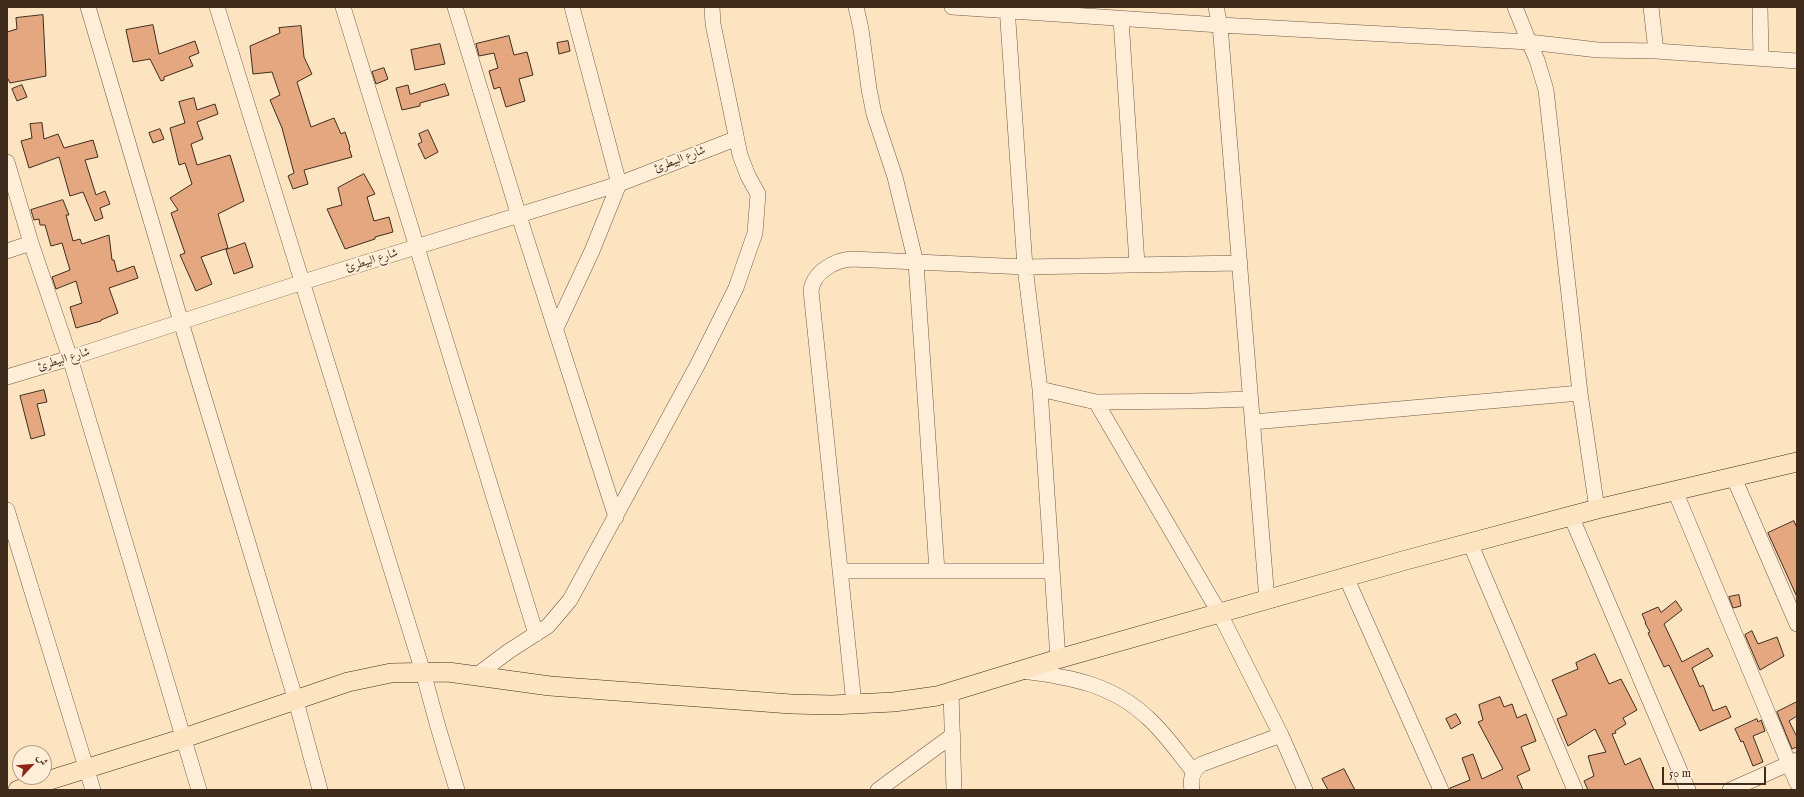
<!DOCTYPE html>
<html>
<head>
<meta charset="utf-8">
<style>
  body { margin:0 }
  #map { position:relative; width:1804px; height:797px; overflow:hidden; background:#fde4c1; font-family:"IM FELL English",Amiri,serif }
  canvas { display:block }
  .frame { position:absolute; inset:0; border:8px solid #3f2c1d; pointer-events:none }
  .north { position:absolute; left:12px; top:745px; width:40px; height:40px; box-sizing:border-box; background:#feedd7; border:1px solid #b2a08d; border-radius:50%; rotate:64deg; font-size:11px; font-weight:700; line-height:16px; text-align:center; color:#3f2c1d }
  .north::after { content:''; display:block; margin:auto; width:14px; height:18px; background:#8f2418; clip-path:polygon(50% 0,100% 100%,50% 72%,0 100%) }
  .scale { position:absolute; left:1662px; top:767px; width:104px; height:18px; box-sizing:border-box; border:2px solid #3f2c1d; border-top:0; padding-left:5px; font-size:12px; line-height:14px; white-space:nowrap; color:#3f2c1d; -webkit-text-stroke:3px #feedd7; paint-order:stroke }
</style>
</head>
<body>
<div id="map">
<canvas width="1804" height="797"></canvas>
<div class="frame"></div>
<div class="north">ش</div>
<div class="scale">50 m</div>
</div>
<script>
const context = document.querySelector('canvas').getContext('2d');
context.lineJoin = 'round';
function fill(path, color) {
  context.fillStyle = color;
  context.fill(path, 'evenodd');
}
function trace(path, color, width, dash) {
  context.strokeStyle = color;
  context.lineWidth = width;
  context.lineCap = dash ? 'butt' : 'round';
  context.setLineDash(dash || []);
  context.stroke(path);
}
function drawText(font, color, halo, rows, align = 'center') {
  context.font = font + ' "IM FELL English",Amiri,serif';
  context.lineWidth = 4;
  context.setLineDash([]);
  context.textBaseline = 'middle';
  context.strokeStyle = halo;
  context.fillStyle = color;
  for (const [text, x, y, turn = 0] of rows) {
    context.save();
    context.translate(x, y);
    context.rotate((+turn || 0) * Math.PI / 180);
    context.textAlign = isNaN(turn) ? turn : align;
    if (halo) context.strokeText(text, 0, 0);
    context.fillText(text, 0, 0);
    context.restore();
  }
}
const building = new Path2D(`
  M43,15L46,76L10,83L7,77V32L17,29L16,18Z
  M153,25L159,54L195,41L199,53L189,57L193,66L164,77V80L161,81L150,59L133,62L126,30Z
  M301,26L304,57L312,74L297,82L311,127L334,118L341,134L345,132L350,147L349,148L352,157L304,170L308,184L293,189L288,176L294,173L282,128L270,100L280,95L272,72L253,74L250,46L280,33L279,28Z
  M509,36L514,55L527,52L533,75L519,79L525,101L506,107L500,87L494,89L489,71L498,68L494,53L479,56L476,44Z
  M568,41L570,51L559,54L557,43Z
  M440,44L445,64L415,70L411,50Z
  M384,68L388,79L376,84L372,72Z
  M445,84L449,95L420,103V106L402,110L396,88L408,85L410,94Z
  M22,85L27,97L17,101L12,89Z
  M194,98L197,110L215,104L218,114L197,122L203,139L191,144L197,165L230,155L244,201L218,214L228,248L201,257L212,284L196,291L180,255L185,253L171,213L178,210L170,198L192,184L185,163L179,165L170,128L185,123L179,102Z
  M42,123L44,139L58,134L64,148L93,140L98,157L85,160L96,195L105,191L110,204L100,208L103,218L95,221L83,192L70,196L59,157L29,168L21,141L32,138L30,124Z
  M160,129L164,139L153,143L149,133Z
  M428,130L438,152L425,159L418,144L422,142L419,134Z
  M364,174L375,194L367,197L374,221L389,217L393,232L375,237V239L345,249L327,209L342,205L338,188Z
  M63,200L69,215H66L73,241L80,239L82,244L109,235L112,260H114L117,272L134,266L138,278L109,288L118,313L101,320V321L76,328L70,307L82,303L76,281L56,289L52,277L70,270L62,243L51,246L45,225H40L39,219L34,220L31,210Z
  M245,243L253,267L234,274L226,250Z
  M44,390L47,402L37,404L45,435L31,439L20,396Z
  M1794,521L1797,528V597L1768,533Z
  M1739,595L1741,606L1733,608L1729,597Z
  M1676,601L1682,610L1664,624L1682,662L1708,648L1713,656L1692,668L1700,687L1703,685L1713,711L1726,706L1731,717L1700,731L1669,665L1664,667L1648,633L1650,632L1645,623H1646L1642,614L1658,607L1661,612Z
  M1752,631L1758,644L1777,637L1784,656L1760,670L1745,635Z
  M1595,654L1609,684L1621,679L1637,710L1623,718L1626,724L1615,731L1616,733L1612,734L1625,765L1640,758L1654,790H1588L1584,781L1594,776L1588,756L1606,752L1595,729L1568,746L1557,719L1567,715L1552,680L1578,669L1576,663Z
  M1500,697L1504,707L1512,704L1517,718L1526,714L1536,741L1521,747L1530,770L1517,776L1523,790H1450V788L1470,780L1462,758L1473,754L1482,779L1503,769L1478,722L1483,720L1479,705Z
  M1797,702V716L1789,721L1797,737V747L1792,749L1777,712Z
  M1456,714L1461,723L1451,729L1446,719Z
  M1757,719L1758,722L1761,720L1765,731L1753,736L1763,762L1753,766L1743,741L1741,742L1735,729Z
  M1344,769L1355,790H1328L1322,779Z`);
fill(building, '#e4a780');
trace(building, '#3f2c1d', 1);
const minor = new Path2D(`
  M88,7L181,322L296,701L320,790
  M217,7L423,672L438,727L457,790
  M343,7L536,634
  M455,7L519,216L616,517
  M856,7L861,29L869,89L874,114L895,177L916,263L937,571
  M952,7L1220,25L1529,42L1537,60L1546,90L1580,393L1597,509
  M1007,7L1025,267L1040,389L1058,659
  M1216,7L1220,25L1267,600
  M1515,7L1529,42L1598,50L1656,51L1797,61
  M1651,7L1656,51
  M1760,7L1761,58
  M1121,19L1137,264
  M7,162L31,243L70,358L199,790
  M7,251L31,243
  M556,328L592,251L619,184L572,7
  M7,377L70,358L303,282L619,184L735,139
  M1040,389L1096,402L1192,401L1250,399
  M1096,402L1220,614L1281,735L1305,790
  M1253,422L1580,393
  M1734,478L1797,624
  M1675,491L1797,783
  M7,510L93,790
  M1571,516L1688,790
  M1470,543L1575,790
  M840,571H1052
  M1346,577L1441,790
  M1023,671C1070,677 1112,684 1148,718C1165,733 1179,754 1194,772
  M477,675L509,651L548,626L570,600L698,364L736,288L755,233L758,194L748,176L740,155L713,24L712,7
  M951,692L954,790
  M854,704L811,291C813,272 835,260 852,259L1025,267L1240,263
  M878,790L953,735
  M1192,790C1190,779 1192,770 1202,764L1281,735
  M1730,790L1797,760`);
const major = new Path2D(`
  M18,790L184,738L348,682L391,673L448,672L550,686L791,704L832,705L894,702L937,696L1058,659L1406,560L1597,509L1797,462`);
trace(minor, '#6e5a46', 16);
trace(major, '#3f2c1d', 20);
trace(minor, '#feedd7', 15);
trace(major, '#fde4c1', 19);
drawText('12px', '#3f2c1d', '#feedd7', [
  ["شارع البيطرئ",680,160,-21],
  ["شارع البيطرئ",372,261,-17],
  ["شارع البيطرئ",64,360,-17]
]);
</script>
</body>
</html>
